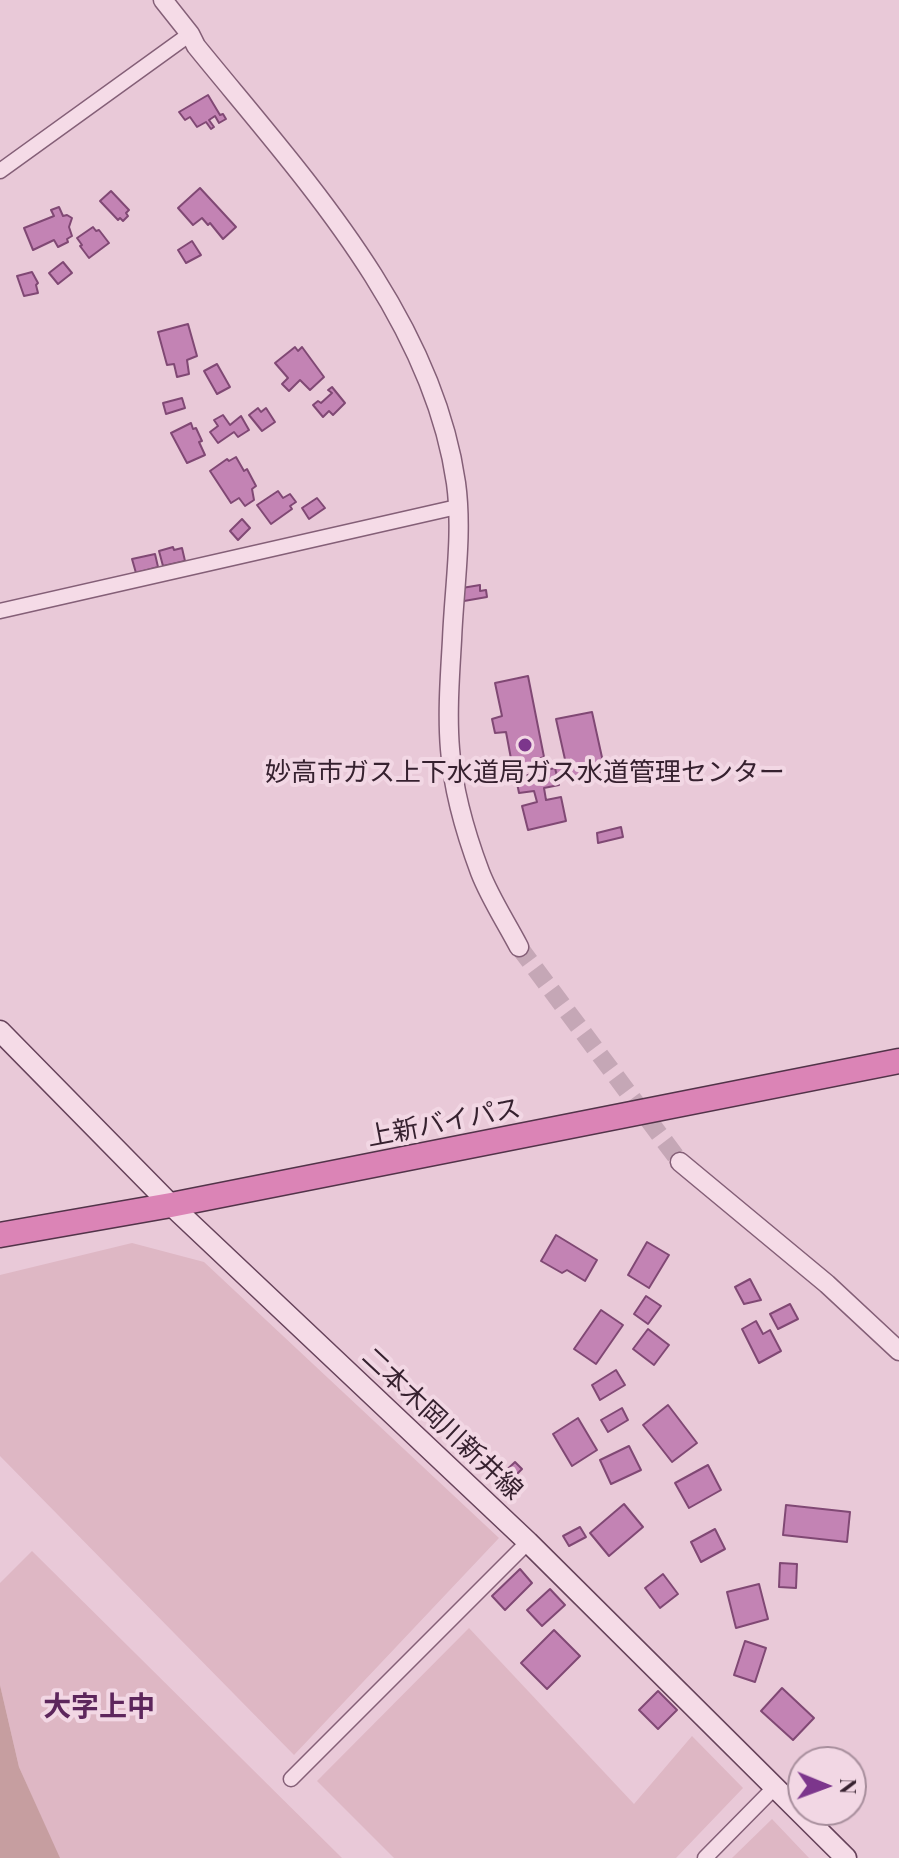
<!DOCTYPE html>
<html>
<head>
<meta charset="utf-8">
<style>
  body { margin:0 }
  #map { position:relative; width:899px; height:1858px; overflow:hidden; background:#e9c9d8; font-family:"Playfair Display",serif }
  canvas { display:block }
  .north { position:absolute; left:787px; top:1746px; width:80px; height:80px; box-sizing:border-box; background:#f2d7e4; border:2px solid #a78e9c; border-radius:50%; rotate:91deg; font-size:22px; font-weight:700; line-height:32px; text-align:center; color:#36212f }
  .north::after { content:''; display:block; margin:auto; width:28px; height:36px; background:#7c368c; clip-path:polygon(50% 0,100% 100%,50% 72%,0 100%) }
</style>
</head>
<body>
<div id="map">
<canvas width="899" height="1858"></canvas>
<div class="north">N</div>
</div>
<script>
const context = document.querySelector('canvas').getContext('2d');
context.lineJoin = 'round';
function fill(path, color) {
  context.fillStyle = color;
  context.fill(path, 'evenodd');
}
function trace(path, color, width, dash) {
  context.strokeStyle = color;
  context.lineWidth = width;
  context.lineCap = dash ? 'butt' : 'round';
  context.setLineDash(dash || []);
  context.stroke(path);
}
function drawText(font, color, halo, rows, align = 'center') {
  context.font = font + ' "Playfair Display","Noto Sans JP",serif';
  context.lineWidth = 8;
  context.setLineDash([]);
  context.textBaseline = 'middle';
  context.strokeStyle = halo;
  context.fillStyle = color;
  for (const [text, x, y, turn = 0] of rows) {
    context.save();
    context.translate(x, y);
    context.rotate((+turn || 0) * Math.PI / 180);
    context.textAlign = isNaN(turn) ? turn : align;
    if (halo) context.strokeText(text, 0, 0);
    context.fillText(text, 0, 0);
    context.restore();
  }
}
fill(new Path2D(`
  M132,1243L204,1262L499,1538L294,1755L0,1456V1275Z
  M32,1551L342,1858H59L19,1767L0,1685V1583Z
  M469,1628L634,1804L692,1736L743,1788L676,1858H394L317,1781Z
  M772,1819L809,1858H732Z`), '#deb7c4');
fill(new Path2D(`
  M0,1685L19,1767L60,1858H0Z`), '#c69ea0');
const building = new Path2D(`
  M208,95L220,115L223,114L226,119L219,123L215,116L209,120L214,127L211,129L206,122L197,127L190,117L185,120L179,112Z
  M200,188L236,227L223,239L210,223L208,225L202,218L193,225L178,208Z
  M111,191L129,210L126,213L128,216L123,221L120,218L118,220L100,201Z
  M59,207L63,216L67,215L72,218L69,227L72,236L67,239L68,242L58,247L54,240L33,250L24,228L54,216L51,210Z
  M93,227L96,231L99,230L109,243L89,258L80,246L82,245L77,238Z
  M192,241L201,255L186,263L178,250Z
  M63,262L72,273L58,284L49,273Z
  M32,272L38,283L36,285L38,293L24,296L17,276Z
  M188,324L197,356L187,360L189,374L177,377L174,364L167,365L158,332Z
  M295,347L298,351L302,347L324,377L310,390L300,380L289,391L282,384L288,378L275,363Z
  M217,364L230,387L217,394L204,371Z
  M332,387L345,403L333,415L329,411L323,417L313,405L318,401L321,403L332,393L328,390Z
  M182,398L185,408L166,414L163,403Z
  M258,408L261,412L266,408L275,422L262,431L249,415Z
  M223,415L230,425L241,416L249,430L238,437L234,432L218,443L210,432L218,426L214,420Z
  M191,423L193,429L196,428L202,441L199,442L205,455L187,463L171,433Z
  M236,457L244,471L247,469L256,486L252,489L254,500L245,506L239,498L231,503L210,471L227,459L229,461Z
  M278,491L283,498L290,494L296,502L290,506L292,509L271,524L257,505Z
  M317,498L325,508L309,519L302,508Z
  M242,519L250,528L238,540L230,531Z
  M173,547L174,550L182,548L185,561L163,566L159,551Z
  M155,554L158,567L136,573L132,559Z
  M480,585V591L486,590L487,597L464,601L462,588Z
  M528,676L544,757L538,759V772L555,768L559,785L544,788L546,800L561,797L566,821L528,830L522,806L537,802L534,791L519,793L516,778L532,774L530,765L523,766L521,762L512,764L506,732L495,733L492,719L502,716L495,683Z
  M592,712L605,771L571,779L569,773L557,776L555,768L566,767V764L556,719Z
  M621,827L623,837L598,843L597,833Z
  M556,1235L597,1260L585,1281L567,1270L562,1273L541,1261Z
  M647,1242L669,1255L649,1288L628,1275Z
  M750,1279L761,1300L744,1304L735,1287Z
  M646,1296L661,1306L648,1324L634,1314Z
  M790,1304L798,1319L778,1329L770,1314Z
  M601,1310L623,1325L596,1364L574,1349Z
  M756,1321L763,1334L770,1330L781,1351L759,1363L742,1329Z
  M648,1329L669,1345L654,1365L633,1349Z
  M616,1370L625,1385L600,1400L592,1385Z
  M668,1405L697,1443L672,1462L643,1425Z
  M622,1408L628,1420L608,1432L601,1420Z
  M578,1418L597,1450L572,1466L553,1434Z
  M629,1446L641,1470L611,1484L600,1460Z
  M515,1462L522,1469L506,1485L498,1478Z
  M708,1465L721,1490L689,1508L675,1483Z
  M624,1504L643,1527L609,1556L590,1533Z
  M786,1505L850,1512L847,1542L783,1535Z
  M580,1527L586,1537L569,1546L563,1536Z
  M715,1529L725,1549L701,1562L691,1542Z
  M780,1563L797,1564L796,1588L779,1587Z
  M520,1569L532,1583L505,1610L492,1596Z
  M663,1574L678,1594L660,1608L645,1588Z
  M759,1584L768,1619L736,1628L727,1592Z
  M550,1589L565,1605L542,1626L527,1610Z
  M554,1630L580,1656L547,1689L521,1663Z
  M745,1641L766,1648L755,1682L734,1675Z
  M782,1688L814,1718L793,1740L761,1711Z
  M658,1691L677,1710L658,1729L639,1710Z`);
fill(building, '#c383b4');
trace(building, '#804874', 2);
trace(new Path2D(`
  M519,947L680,1162`), '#c5a7b6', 18, [18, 9]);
const minor = new Path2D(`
  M0,171L190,34
  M0,611L457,507
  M291,1779L528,1542
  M705,1858L776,1786`);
const tertiary = new Path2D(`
  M163,0L190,34L196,46C300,174 432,314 456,483C463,534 454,588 452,640C450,675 447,713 450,749C453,790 465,832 480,872C490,898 506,922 519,947
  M680,1162L827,1284L899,1351`);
const secondary = new Path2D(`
  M0,1031L171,1205L528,1542L846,1858`);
const trunk = new Path2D(`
  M0,1235L171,1205L899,1061`);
trace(minor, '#845f77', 17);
trace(tertiary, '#845f77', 21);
trace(secondary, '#66425a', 23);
trace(trunk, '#523349', 27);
trace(minor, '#f5dbe7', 14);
trace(tertiary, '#f5dbe7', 18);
trace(secondary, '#f5dbe7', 20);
trace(trunk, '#db84b6', 24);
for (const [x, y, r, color] of [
  [525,745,8,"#7c368c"]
]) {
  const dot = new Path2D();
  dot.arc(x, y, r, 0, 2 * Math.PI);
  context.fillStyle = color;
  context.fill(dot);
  trace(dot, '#f2d7e4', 3);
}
drawText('26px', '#36212f', '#f2d7e4', [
  ["妙高市ガス上下水道局ガス水道管理センター",525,773]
]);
drawText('26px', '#36212f', '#f2d7e4', [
  ["上新バイパス",444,1123,-11],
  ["二本木岡川新井線",442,1424,43]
]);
drawText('bold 28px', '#5d265c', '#f2d7e4', [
  ["大字上中",99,1707]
]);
</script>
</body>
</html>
